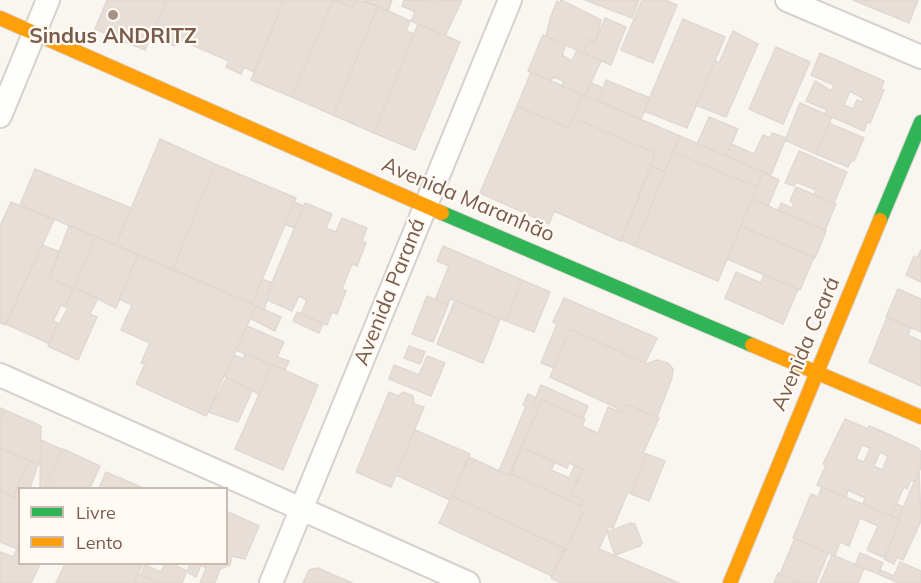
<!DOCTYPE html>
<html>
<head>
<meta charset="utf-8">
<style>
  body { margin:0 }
  #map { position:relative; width:921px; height:583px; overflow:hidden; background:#f9f5f0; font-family:Mulish,sans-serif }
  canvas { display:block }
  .legend { position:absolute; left:18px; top:487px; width:210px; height:78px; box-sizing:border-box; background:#fffaf3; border:2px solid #cabbb1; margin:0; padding:8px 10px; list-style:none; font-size:18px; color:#7a5c4d }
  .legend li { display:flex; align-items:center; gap:12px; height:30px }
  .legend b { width:30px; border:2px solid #cabbb1 }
</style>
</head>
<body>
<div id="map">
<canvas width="921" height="583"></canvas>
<ul class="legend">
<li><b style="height:8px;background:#30b455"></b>Livre</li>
<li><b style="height:8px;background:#ff9f0a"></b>Lento</li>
</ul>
</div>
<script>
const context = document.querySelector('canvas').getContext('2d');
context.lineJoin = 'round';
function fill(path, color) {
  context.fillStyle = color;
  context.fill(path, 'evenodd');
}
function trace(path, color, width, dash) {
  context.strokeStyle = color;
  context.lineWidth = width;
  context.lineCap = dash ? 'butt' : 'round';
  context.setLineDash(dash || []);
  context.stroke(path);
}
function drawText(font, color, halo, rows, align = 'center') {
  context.font = font + ' Mulish,sans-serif';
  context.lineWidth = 4.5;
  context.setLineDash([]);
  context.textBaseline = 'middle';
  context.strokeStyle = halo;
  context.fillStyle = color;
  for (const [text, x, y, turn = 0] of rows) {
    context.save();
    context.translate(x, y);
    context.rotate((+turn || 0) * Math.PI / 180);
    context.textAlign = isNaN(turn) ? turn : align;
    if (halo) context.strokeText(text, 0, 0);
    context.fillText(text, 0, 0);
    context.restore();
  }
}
const building = new Path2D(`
  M107,0H167L145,50L95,29Z
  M167,0H284L254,72L244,67L241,74L226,67L229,61L178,39L175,46L161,40L164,34L160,32L162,27L156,25Z
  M284,0H333L292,97L251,80Z
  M333,0L353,7L356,0L378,6L333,115L292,97Z
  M334,0H356L353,7Z
  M363,0H392L388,11Z
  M404,0L433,1L462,0L445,36L411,21L415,12L402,6Z
  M561,0L601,20L595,42L589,39L583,53L546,36L551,16L557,1L560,3Z
  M585,0H639L632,18Z
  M642,0H665L677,5L653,63L621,50Z
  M853,0H918L909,23Z
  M378,6L410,21L406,31L414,34L374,133L333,115Z
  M605,18L626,27L611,65L583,53L589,39L595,42Z
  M683,19L725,37L687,128L644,111Z
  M418,24L460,42L415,150L374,133Z
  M733,31L758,44L726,117L696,105L715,61L719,63Z
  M543,35L566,45L562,55L572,61L577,50L601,61L585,96L562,86L564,81L553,77L551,81L528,71Z
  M776,47L810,62L783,124L749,109Z
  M820,53L884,81L881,89L884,90L870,123L867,122L864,131L825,114L827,110L806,101L815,81L831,91L834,85L811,75ZM850,91L864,99L863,102L857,100L853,109L844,105Z
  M531,72L583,95L568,128L517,106Z
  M606,80L650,98L641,119L598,101Z
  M591,83L603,88L598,101L585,96Z
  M583,95L680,136L665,172L650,165L655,153L573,118Z
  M800,103L832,117L816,154L785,140Z
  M517,106L568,128L573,118L655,153L621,241L554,211L549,224L480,193Z
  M709,117L738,129L726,156L697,144Z
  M829,123L864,138L854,161L852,160L848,167L816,154Z
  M772,133L786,138L771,175L726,156L731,144L754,154L763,135L770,138Z
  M680,136L763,172L757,187L673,152Z
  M160,139L215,164L173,269L116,245Z
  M799,151L847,172L834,203L814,195L816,190L796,182L794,186L785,183Z
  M673,152L757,187L718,281L635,246Z
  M215,164L296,198L252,304L173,269Z
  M652,166L665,172L635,246L621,240Z
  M35,169L131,208L116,245L20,205Z
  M763,173L779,180L768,206L752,199Z
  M796,187L836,204L825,230L778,210L781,203L792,208L794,203L790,201Z
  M752,199L826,231L815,258L741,226Z
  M11,202L54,220L5,325L0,323V226Z
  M294,202L304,206L294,228L285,224Z
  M305,203L332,214L326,228L336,232L342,218L367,228L362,241L366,243L357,266L352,264L342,289L346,291L337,314L332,312L327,325L301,314L307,300L299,296L292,311L265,299Z
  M69,226L96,237L73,289L49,278Z
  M741,226L814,257L800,290L727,259Z
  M96,237L138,255L116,308L74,287Z
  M42,245L60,252L49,278L73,289L65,307L61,305L53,321L58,323L48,343L6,324Z
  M443,246L522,280L506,321L450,299L448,304L435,300L449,266L437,261Z
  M921,250V282L906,275L914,256L917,258Z
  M138,255L256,306L206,416L136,384L145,364L141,363L150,343L121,330L132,305L119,299Z
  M736,272L761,283L764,274L798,289L783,324L725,298Z
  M262,279L272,283L264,310L252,304Z
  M522,280L550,292L534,332L506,321Z
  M74,287L98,298L90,314L97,317L78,360L48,346L68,307L66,306Z
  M898,289L921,299V332L886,317Z
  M427,296L448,305L433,342L412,334Z
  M564,298L657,338L645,363L570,329L554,368L541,363L557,324L553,322Z
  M455,300L500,319L483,363L437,344Z
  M256,306L281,317L275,331L250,318Z
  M297,312L323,323L319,333L293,321Z
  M887,317L911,328L908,335L921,341V386L869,362Z
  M247,326L284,342L277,357L289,361L285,370L236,350Z
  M570,329L647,364L657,360L668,363L673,369L672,378L657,417L626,404L623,413L617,411V408L550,377Z
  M409,346L425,352L420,364L404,358Z
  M245,354L272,365L259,394L225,376L234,355L243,359Z
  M427,356L445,363L431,396L389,379L394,365L419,375Z
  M272,365L318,385L283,470L235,449Z
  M227,377L252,391L238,422L208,412Z
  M541,385L588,406L583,418L542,400L539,407L533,404Z
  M389,392L398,396L403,392L413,396L414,404L424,407L391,487L356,472Z
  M528,394L536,398L533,404L539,407L510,476L499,471L526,406L523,405Z
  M542,400L585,419L582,426L598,433L608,407L623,413L626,404L659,418L643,453L647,454L631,494L628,492L613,528L609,526L599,549L679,583H561L551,578L583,513L579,511L584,501L570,494L584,470L569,463L567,468L521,447Z
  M0,408L5,410L0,421Z
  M5,410L41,426L40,465L0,448V421Z
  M845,419L868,429L869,426L879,430L918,448L921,452V467L915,482L911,480L907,489L904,487L891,516L863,504L865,498L848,490L846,497L817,485L826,465L823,464ZM862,445L870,448L864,462L856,459ZM880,452L888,456L882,470L874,466Z
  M415,430L470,454L450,500L396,475Z
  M41,440L61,449L44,488H40Z
  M521,447L555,462L551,470L569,478L575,465L582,469L570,494L584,501L581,506L510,473Z
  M0,448L29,461L13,497L0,491Z
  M63,449L100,466L90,488H46Z
  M647,454L665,461L649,501L631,494Z
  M469,457L510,476L512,474L581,506L579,511L583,513L567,550L452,496Z
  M29,461L38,464L30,488H20V499L13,497Z
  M919,471L921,521L903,560L897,557L894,564L884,559L900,520L898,519Z
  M106,472L143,488H99Z
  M822,487L900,520L885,558L867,550L878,526L860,518L849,546L840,542L835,556L793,538L811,494L818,497Z
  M0,491L20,499V550L0,542Z
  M452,496L564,548L552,576L439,523Z
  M897,504L903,507L898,519L891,516Z
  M226,511L259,526L245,559L232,556L230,565L220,569L215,583H200L206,568L201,565L196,577L187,572L190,564H226Z
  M631,523L635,524L642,543L640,546L615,555L607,532Z
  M795,538L828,553L816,583H802L780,574Z
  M17,549L20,550V564H40L31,583H0V552L13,557Z
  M860,553L883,563L878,574L855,565Z
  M832,555L864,568L858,583H820Z
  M900,562L921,571V583H899L878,574L880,570L894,576Z
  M65,564H143L134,583H56Z
  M165,564H177L176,566L187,571L182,583H159L141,575L145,565L161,572Z
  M318,568L352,583H303L309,570Z
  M778,573L780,574L802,583H774Z
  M138,574L141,575L159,583H134Z`);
fill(building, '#e6ded7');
trace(building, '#e2d8d2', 1.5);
const street = new Path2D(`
  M787,0L921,57
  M0,116L48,0
  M0,375L468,583
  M271,583L510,0`);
const fast = new Path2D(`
  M442,213L752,345
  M880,220L921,122`);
const slow = new Path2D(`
  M0,18L442,213
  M752,345L921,417
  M730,583L880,220`);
trace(street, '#d7d1cb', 26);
trace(fast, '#d9d2cb', 16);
trace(slow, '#d9d2cb', 16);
trace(street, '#fefefd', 22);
trace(fast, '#30b455', 14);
trace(slow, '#ff9f0a', 14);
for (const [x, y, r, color] of [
  [113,15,6,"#a69286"]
]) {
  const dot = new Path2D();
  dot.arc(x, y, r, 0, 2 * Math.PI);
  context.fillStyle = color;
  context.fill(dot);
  trace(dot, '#fffaf3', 2);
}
drawText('bold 21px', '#7a5c4d', '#fffaf3', [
  ["Sindus ANDRITZ",113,37]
]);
drawText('21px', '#7a5c4d', '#fffaf3', [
  ["Avenida Maranhão",468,200,23],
  ["Avenida Paraná",390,292,-68],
  ["Avenida Ceará",806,344,-67]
]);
</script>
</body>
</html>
